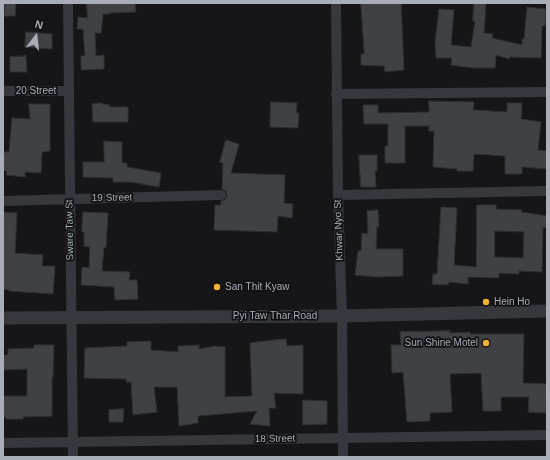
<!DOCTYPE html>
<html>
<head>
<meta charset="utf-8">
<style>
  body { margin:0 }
  #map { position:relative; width:550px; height:460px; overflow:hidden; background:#161618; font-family:Arial,sans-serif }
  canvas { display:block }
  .frame { position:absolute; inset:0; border:4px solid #a8adb8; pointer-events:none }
  .north { position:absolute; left:16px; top:16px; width:40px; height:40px; -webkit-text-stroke:3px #111113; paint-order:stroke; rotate:15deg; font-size:11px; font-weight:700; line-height:16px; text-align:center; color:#a8adb8 }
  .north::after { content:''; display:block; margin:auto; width:14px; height:18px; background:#a8adb8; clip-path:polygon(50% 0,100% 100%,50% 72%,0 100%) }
</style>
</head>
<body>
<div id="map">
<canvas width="550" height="460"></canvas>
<div class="frame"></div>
<div class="north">N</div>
</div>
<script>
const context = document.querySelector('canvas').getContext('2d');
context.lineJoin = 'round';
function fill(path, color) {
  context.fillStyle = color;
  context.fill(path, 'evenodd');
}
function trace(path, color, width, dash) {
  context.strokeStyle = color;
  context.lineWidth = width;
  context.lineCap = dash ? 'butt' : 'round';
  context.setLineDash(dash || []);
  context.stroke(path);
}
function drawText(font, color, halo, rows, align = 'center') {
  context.font = font + ' Arial,sans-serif';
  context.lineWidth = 3.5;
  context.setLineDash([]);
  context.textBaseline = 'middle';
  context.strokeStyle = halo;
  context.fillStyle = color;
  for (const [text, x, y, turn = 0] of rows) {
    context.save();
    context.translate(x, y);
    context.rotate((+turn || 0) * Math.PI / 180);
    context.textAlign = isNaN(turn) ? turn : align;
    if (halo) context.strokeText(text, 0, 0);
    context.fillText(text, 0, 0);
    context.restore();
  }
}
const building = new Path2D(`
  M5,3H16L15,16H4Z
  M87,3H135L136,12L109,13L110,14H103L101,33H95L96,56L104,55V69L81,70V56H85L83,29H77L78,17L87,18Z
  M361,3H401L404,70L385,72L384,66L361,65V54H364Z
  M474,3H486L484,33L493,34L492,38L522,45V39H524L527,7L546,9L545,26H542L541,58L510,57L509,59L496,55L495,68H474L451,65L452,58H436L435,43L439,9L454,10L451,45L471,47L475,22L473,21Z
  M26,32L52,34V49L25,47Z
  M26,56L27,72H10V57Z
  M429,101L474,102L473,110L507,112V103H522L521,119L541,122L538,150L547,151V169L522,167V174H505V156L474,154L473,171H457V169L433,167L434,131H429V126H405V163H385V146H388V124H364L363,105H378V113L429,112Z
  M271,102L297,103L296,113H299L298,128L270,127Z
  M102,103V104L110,105V107H128V122H93L92,104Z
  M29,104H50V151L42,152L41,173L25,172V177L6,175L7,171H3V152H9L12,118L30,119Z
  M226,140L239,144L231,173L285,175L284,203L293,204L292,218L278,216L277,232L214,230L215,205H221V201L225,200L227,195L226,191L222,189L223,163L220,162Z
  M104,141L122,142V163H127V167L161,173L159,187L131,182H113V178L83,177V162H104Z
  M359,155H377V171H375L376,187H361Z
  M477,205H496V209L522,210L521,212L547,216V228L543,227L542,272L519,271V274L499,273V278L468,277V284L449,282L448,285L432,284L433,274H437L441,207L457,208L454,265L476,267ZM495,231L524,232L523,258L495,257Z
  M378,210L379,227H377L376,249H403V276L377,277L355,275L358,251H361L362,233L368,234L367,211Z
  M3,212L17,213L15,253L43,255L42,266H55L53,294L9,291V290L3,289Z
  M83,212L108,213L106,248L104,247L102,271L130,272L129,280H137L138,299L115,300L114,287L81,285L82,267L89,268L90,247L84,246V232H82Z
  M450,331V333L470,332V334H524L523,383L547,384L546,413L528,412L529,397H501V411H483L481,373L450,374L452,412L430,413V421L407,422L403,372L392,373L391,345H401L400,332Z
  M286,339L287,346L303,345V394L274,393L276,408H269L270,426L250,424L257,411L198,416V423L179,426L177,387H154L157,412L133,415L131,382H126V379L84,378L85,348L127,346V342L151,341V350L178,352V346L199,345V349L215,346L225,347V397L252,396L250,343Z
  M34,345H54L53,377H52V416L23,417V419H6V417H3V396H27V369L3,370V355H8V349L34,348Z
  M303,400L327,401V424L303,425Z
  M124,409L123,422H109V410Z`);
fill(building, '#404145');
trace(building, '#303034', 1);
trace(new Path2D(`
  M68,3L73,457
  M336,3L338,195L342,316L343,457
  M3,91H69
  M336,94L547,92
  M338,195L547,191
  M3,201L221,195
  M3,443L547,435`), '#37383d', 10);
trace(new Path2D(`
  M3,318L342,316L547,311`), '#37383d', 13);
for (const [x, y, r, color] of [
  [217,287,4,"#f2b134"],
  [486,302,4,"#f2b134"],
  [486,343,4,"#f2b134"]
]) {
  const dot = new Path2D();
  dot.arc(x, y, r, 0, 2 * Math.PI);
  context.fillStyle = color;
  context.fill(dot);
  trace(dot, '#111113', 1.5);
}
drawText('10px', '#a8adb8', '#111113', [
  ["20 Street",36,91],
  ["19 Street",112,198,-1],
  ["Sware Taw St",70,230,-91],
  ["Khwar Nyo St",339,230,-92],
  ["Pyi Taw Thar Road",275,316],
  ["18 Street",275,439,-1]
]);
drawText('10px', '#a8adb8', '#111113', [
  ["San Thit Kyaw",225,287],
  ["Hein Ho",494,302],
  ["Sun Shine Motel",478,343,"right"]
], 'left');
</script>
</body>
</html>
